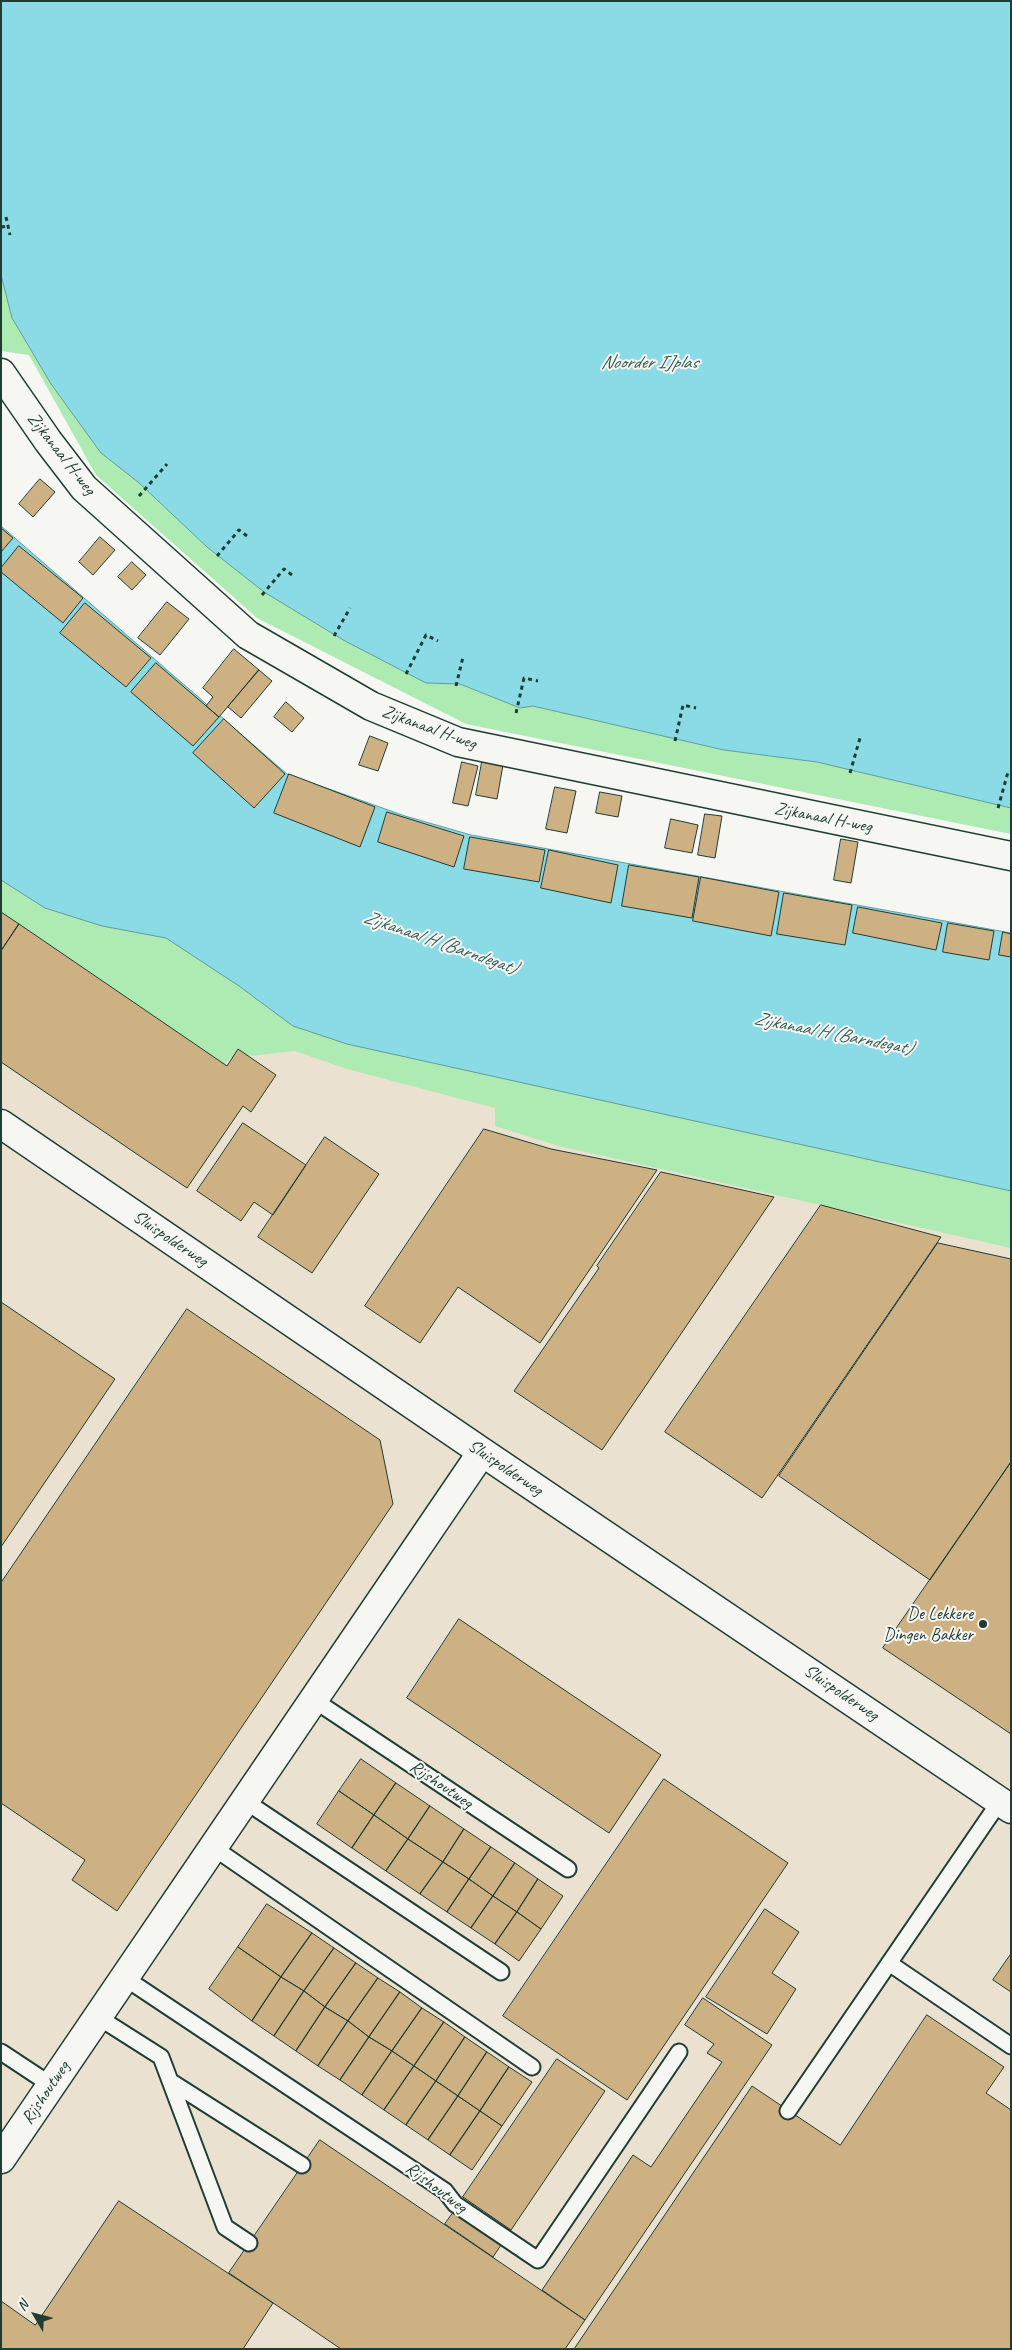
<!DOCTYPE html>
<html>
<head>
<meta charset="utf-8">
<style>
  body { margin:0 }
  #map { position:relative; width:1012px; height:2350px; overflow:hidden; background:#f6f6f2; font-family:Caveat,sans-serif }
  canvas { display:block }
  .frame { position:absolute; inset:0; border:2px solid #1f3d34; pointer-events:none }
  .north { position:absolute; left:10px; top:2290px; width:50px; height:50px; -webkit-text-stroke:4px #f6f6f2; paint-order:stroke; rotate:307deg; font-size:14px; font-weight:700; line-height:20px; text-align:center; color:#1f3d34 }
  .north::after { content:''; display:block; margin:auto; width:18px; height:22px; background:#1f3d34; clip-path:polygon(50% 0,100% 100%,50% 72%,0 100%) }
</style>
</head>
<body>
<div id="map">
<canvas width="1012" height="2350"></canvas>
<div class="frame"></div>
<div class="north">N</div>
</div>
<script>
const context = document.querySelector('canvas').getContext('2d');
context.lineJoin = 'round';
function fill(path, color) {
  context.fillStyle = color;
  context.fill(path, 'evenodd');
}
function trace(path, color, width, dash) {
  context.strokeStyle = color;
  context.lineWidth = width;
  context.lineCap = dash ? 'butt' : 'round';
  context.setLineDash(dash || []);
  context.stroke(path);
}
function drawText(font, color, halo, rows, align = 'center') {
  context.font = font + ' Caveat,sans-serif';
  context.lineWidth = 4;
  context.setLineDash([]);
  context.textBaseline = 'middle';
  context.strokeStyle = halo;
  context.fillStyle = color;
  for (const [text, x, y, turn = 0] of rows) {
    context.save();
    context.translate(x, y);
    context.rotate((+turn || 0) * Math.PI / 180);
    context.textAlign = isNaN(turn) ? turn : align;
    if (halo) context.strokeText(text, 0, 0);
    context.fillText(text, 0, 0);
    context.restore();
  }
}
fill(new Path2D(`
  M1,667L190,846L1011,1030V2349H1Z`), '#eae1d1');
fill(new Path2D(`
  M1,275L12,318L51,384L101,453L138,482L207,547L264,592L345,641L426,683L460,684L520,708L533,706L724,750L817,762L1011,807V834L466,724L257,618L96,475L29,355L1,351Z
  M1,880L45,908L102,926L166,938L239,986L293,1026L347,1044L1011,1191V1248L559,1146L495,1126V1108L347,1069L295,1051L230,1058L219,1071L1,917Z`), '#adebb2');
const water = new Path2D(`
  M1,1H1011V808L817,762L724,750L533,706L520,708L460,684L426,683L345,641L264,592L207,547L138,482L101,453L51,384L12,318L1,275Z
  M1,526L287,774L405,816L471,835L1011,933V1191L347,1044L293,1026L239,986L166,938L102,926L45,908L1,880Z`);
fill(water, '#8adbe5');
trace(water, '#5f9c9e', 1);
const building = new Path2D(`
  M40,479L55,492L33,517L19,504Z
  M1,528L13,538L1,552Z
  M100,537L115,550L93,575L79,562Z
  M19,546L83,598L63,623L1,572V568Z
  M132,562L146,575L132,590L118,577Z
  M167,602L189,619L160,655L138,638Z
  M85,603L151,658L126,687L60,633Z
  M234,649L259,670L219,717L206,706L213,697L203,688Z
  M156,663L219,717L193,746L131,692Z
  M259,670L272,681L241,718L228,707Z
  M286,702L304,718L292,732L274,717Z
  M224,719L285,774L254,808L193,753Z
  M370,736L388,743L378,771L359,765Z
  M462,762L478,766L468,806L453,803Z
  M482,762L503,765L497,799L476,795Z
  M289,774L375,807L360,847L274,813Z
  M555,787L576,791L567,833L546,829Z
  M600,792L622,796L618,817L596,813Z
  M387,812L464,836L454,867L378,842Z
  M705,814L722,816L715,858L698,855Z
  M671,819L698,825L692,853L665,848Z
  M470,837L545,850L539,882L464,869Z
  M841,839L858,842L851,883L834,880Z
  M549,850L618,865L611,903L541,888Z
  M629,865L699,877L692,918L622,906Z
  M701,877L779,892L771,936L693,921Z
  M784,893L852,905L845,945L777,934Z
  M858,907L942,923L936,950L853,933Z
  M1,912L19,924L1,951Z
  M948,923L994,931L989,960L943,952Z
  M19,924L227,1066L238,1049L276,1075L251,1112L243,1106L187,1188L1,1062V951Z
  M1003,932L1011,934V957L999,955Z
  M243,1123L306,1165L273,1215L254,1202L241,1221L197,1191Z
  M484,1129L551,1149L657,1170L540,1343L458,1287L420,1343L365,1306Z
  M325,1137L379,1174L312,1273L258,1237Z
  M661,1172L774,1197L602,1450L514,1391L599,1268L597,1266Z
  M821,1205L941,1237L762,1498L665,1432Z
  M938,1243L1011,1259V1462L930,1580L779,1476Z
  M1,1302L115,1379L1,1547Z
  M187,1309L380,1440L393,1504L117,1911L72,1880L85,1860L1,1803V1583Z
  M1011,1462V1734L883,1648Z
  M459,1619L661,1755L609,1833L407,1698Z
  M361,1759L396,1783L374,1815L339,1791Z
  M664,1779L788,1863L627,2100L503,2016Z
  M396,1783L430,1806L408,1839L374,1815Z
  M339,1791L374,1815L352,1848L317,1824Z
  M430,1806L464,1829L443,1862L408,1839Z
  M374,1815L408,1839L386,1871L352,1848Z
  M464,1829L491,1847L469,1879L443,1862Z
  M408,1839L443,1862L420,1894L386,1871Z
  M491,1847L515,1863L493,1896L469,1879Z
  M443,1862L469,1879L447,1912L420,1894Z
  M515,1863L538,1879L517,1912L493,1896Z
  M469,1879L493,1896L471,1928L447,1912Z
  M538,1879L563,1896L541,1929L517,1912Z
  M493,1896L517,1912L495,1944L471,1928Z
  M267,1904L312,1933L281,1977L238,1947Z
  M765,1909L799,1932L772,1973L796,1989L767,2034L706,1997Z
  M517,1912L541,1929L519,1961L495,1944Z
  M312,1933L334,1948L304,1991L281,1977Z
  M238,1947L281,1977L252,2021L209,1989Z
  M334,1948L356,1963L325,2007L304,1991Z
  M1011,1954V1992L993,1980Z
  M356,1963L378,1978L348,2021L325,2007Z
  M281,1977L304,1991L274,2036L252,2021Z
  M378,1978L400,1992L369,2037L348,2021Z
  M304,1991L325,2007L296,2051L274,2036Z
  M400,1992L422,2008L392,2051L369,2037Z
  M703,1998L772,2045L585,2320L542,2290L633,2155L651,2167L722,2062L707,2053L714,2044L685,2025Z
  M325,2007L348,2021L318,2066L296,2051Z
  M422,2008L444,2022L414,2066L392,2051Z
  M927,2015L1004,2067L986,2093L1011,2110V2349H574L752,2086L840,2145Z
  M348,2021L369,2037L340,2080L318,2066Z
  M444,2022L465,2037L436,2081L414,2066Z
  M369,2037L392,2051L362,2095L340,2080Z
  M465,2037L487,2052L458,2096L436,2081Z
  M392,2051L414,2066L384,2110L362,2095Z
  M487,2052L509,2067L480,2111L458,2096Z
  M557,2059L605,2091L511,2230L463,2197Z
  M414,2066L436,2081L406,2125L384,2110Z
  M509,2067L532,2082L502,2126L480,2111Z
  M436,2081L458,2096L428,2140L406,2125Z
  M458,2096L480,2111L450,2155L428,2140Z
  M480,2111L502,2126L472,2170L450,2155Z
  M320,2140L585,2320L565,2349H341L229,2273Z
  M119,2201L273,2303L243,2349H1V2301L35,2325Z
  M453,2213L501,2245L493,2257L445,2224Z`);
fill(building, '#ceb183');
trace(building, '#1f3d34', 1);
const lane = new Path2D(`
  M314,1700L568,1869
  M245,1801L501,1972
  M214,1848L532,2067
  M889,1963L1011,2046
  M125,1978L445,2191L455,2204L538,2260L679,2052
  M98,2017L161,2057L225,2227L249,2243
  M1,2052L51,2085
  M170,2081L302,2165
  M788,2111L1000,1801`);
const street = new Path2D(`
  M1,373L48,441L84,488L248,635L371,706L458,742L1011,856
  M1,1124L482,1452L1011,1809
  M1,2159L482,1452`);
trace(lane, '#1f3d34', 19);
trace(street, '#1f3d34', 31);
trace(new Path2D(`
  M6,217L10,235
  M1,227L9,226
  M139,496L167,464
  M217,556L239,530L247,536
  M262,595L284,569L292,575
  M334,636L350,608
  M406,674L426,635L438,641
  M456,686L463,657
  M516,713L524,678L538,681
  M675,741L683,705L696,708
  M850,773L860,738
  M998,808L1008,772`), '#1f3d34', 3, [4, 4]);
trace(lane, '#f6f6f2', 15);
trace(street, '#f6f6f2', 28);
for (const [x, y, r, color] of [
  [983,1624,5,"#1f3d34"]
]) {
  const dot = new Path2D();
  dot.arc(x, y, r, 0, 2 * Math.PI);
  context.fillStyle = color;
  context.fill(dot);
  trace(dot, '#f6f6f2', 2);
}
drawText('18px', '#1f3d34', '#f6f6f2', [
  ["Zijkanaal H-weg",61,454,52],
  ["Zijkanaal H-weg",429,728,20],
  ["Zijkanaal H-weg",823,818,11],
  ["Sluispolderweg",170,1239,34],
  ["Sluispolderweg",505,1468,34],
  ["Sluispolderweg",841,1693,34],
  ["Rijshoutweg",441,1785,34],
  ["Rijshoutweg",46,2093,-56],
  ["Rijshoutweg",436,2188,37]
]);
drawText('18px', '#1f3d34', '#f6f6f2', [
  ["De Lekkere",973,1614],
  ["Dingen Bakker",973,1635]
], 'right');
drawText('italic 19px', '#345d57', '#f6f6f2', [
  ["Noorder IJplas",649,363],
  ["Zijkanaal H (Barndegat)",440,943,19],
  ["Zijkanaal H (Barndegat)",833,1034,11]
]);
</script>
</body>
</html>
